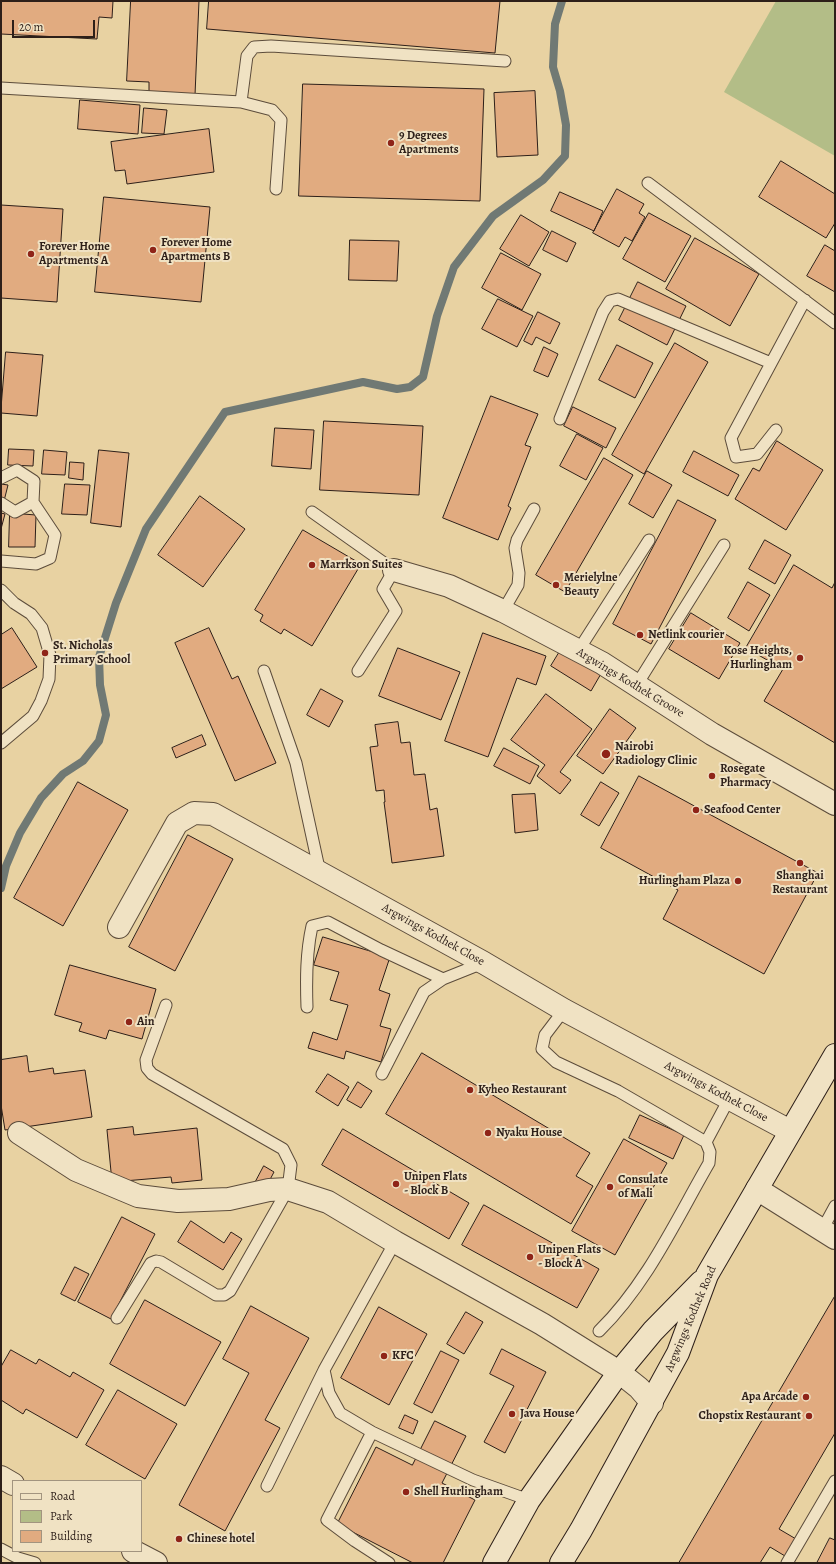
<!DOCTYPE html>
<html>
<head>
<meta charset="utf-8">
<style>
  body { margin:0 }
  #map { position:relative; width:836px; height:1564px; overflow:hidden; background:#e8d2a2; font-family:Alegreya,serif }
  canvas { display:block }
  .frame { position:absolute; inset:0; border:2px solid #2d1f19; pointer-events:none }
  .legend { position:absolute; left:12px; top:1480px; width:130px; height:72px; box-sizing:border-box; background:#f0e2c3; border:1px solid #a2947f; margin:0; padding:5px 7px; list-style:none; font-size:12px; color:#2d1f19 }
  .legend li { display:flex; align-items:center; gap:8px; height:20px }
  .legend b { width:20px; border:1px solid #a2947f }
  .scale { position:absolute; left:12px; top:20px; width:83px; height:18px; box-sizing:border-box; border:2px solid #2d1f19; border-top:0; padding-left:5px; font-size:12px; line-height:14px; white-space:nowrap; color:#2d1f19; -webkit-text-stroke:3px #f0e2c3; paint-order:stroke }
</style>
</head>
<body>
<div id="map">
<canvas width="836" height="1564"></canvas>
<div class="frame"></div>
<ul class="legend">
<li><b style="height:5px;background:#f0e2c3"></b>Road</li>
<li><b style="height:11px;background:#b3bd87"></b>Park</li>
<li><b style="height:11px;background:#e1ab80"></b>Building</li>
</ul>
<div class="scale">20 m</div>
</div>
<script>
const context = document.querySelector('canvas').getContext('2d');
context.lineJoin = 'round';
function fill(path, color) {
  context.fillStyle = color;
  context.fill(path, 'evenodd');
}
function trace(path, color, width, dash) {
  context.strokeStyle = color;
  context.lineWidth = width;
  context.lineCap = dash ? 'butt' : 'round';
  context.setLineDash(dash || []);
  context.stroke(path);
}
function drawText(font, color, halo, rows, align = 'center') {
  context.font = font + ' Alegreya,serif';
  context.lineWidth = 4;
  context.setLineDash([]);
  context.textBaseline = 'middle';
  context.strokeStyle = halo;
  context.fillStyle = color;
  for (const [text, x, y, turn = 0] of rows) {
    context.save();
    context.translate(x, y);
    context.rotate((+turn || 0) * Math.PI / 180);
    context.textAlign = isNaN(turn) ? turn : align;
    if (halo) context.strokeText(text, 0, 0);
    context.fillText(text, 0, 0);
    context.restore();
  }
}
fill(new Path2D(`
  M776,1H835V156L724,92Z`), '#b3bd87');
trace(new Path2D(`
  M1,888L6,866L20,833L41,798L63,774L83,761L99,741L106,715L100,685L99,657L116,603L146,529L225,412L363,382L397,389L410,387L423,377L437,316L454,267L493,216L543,180L565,156L566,125L560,91L553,67L555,24L562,1`), '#707974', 8);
const building = new Path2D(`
  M1,1H113L112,18L99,17L97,39L1,34Z
  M131,1H199L195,95L149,92V82L127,81Z
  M209,1H500L495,53L207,29Z
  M303,84L484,89L480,201L299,196Z
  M535,91L538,155L497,157L494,93Z
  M80,100L140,105L138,134L78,129Z
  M144,108L167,110L164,134L142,133Z
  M209,129L214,172L127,184L125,170L115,171L111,142Z
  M781,161L835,194V223L826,238L759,197Z
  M617,189L644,204L639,213L645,217L632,241L625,237L619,247L593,233Z
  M560,192L603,211L594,231L551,211Z
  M104,197L210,207L201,302L95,292Z
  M1,205L63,209L57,302L1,298Z
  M649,213L691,236L665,282L623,259Z
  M521,215L549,232L529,266L500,249Z
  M552,231L576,243L567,262L543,250Z
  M695,238L759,274L730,326L666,289Z
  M350,240L399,241L397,281L349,280Z
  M825,245L835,251V292L807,276Z
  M501,253L541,274L522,310L482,288Z
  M638,282L686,306L667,345L619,320Z
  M498,299L533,316L517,347L482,329Z
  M538,312L560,323L550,344L536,337L532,345L524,341Z
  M675,343L708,362L644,474L612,455Z
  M617,345L653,363L635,398L599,380Z
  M544,347L558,354L548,377L534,371Z
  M6,352L43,355L37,416L1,413Z
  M491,396L538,414L525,445L531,447L508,506L511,508L498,540L443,518Z
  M573,407L616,428L606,448L564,426Z
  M324,421L423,426L419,495L320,490Z
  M275,428L314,430L311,469L272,466Z
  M577,434L603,448L586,480L560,466Z
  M777,441L823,470L786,530L735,499L753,468L759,471Z
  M9,449L34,450L33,466L8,465Z
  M44,450L67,452L65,475L42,474Z
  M99,450L129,453L121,527L91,523Z
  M694,451L739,475L728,496L683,472Z
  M604,458L633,475L565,592L536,575Z
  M70,462L84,463L83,480L69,478Z
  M647,471L672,485L653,518L629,504Z
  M1,484L8,485L2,509L1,508Z
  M65,484L90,485L87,515L62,514Z
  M200,496L245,529L203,587L158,555Z
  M678,500L716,520L651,644L613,624Z
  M1,513L5,514L1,529Z
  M10,513L36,515L35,547H9Z
  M303,530L361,564L312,646L284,629L281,634L260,621L263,615L255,610Z
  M765,540L791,555L775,584L749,569Z
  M794,565L832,588L835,582V743L764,701L783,669L746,648Z
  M748,582L770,595L749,631L728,618Z
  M691,613L740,643L719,679L669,649Z
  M12,628L37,667L1,689V635Z
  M209,628L232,679L238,676L276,763L235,781L175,643Z
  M483,633L546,656L536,685L517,678L488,757L445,741Z
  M398,648L460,672L441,720L379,696Z
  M562,648L602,672L591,691L551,666Z
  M321,689L343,701L329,727L307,715Z
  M546,694L592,729L560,772L571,780L560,794L537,776L545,765L511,740Z
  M610,709L636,728L603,774L577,756Z
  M398,722L401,743L410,742L414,775L425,774L430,810L437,808L444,856L392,863L384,802H385L384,790L376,791L370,747L378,746L375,725Z
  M202,735L206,745L176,758L172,748Z
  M504,748L539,766L530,784L494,766Z
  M639,776L818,873L764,974L663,919L678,890L601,848Z
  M78,782L128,810L63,926L14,898Z
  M601,782L619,793L599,826L581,815Z
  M535,794L538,830L515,833L512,795Z
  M188,835L233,859L175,971L129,947Z
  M323,937L390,957L379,990L390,994L380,1026L391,1029L381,1062L346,1051L344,1059L308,1048L313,1032L337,1040L348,1005L330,1000L339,972L314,965Z
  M70,965L156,989L142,1039L109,1030L106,1039L79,1031L82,1023L55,1015Z
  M422,1053L590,1153L576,1176L593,1186L571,1224L386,1114Z
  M27,1056L29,1072L53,1068L54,1074L85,1070L92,1117L5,1130L1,1105V1060Z
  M328,1074L349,1087L338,1106L316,1092Z
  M358,1082L372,1091L361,1108L347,1100Z
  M640,1115L684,1135L673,1159L629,1138Z
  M133,1127L134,1135L197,1128L202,1180L172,1183L171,1177L112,1182L107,1130Z
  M343,1129L469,1203L449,1239L322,1165Z
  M624,1139L667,1163L615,1255L572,1231Z
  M264,1166L274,1172L265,1189L255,1183Z
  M484,1205L599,1269L577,1308L462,1245Z
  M122,1217L155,1234L111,1319L78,1302Z
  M191,1221L224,1243L231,1232L242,1239L223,1270L178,1242Z
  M75,1267L89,1274L75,1301L61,1294Z
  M835,1296V1433L779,1529L796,1539L785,1556L770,1547L760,1563H679Z
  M145,1300L221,1342L185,1406L110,1364Z
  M251,1306L309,1338L265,1420L280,1428L225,1531L179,1505L249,1373L223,1359Z
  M379,1307L427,1334L389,1405L341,1378Z
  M466,1312L483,1322L464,1354L447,1344Z
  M502,1349L546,1372L505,1453L484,1442L514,1386L490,1374Z
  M11,1350L36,1364L39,1359L70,1377L73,1372L104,1390L77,1438L26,1409L23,1414L1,1400V1367Z
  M441,1351L459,1360L432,1413L414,1404Z
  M118,1390L177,1424L145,1479L86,1445Z
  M405,1415L418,1421L413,1434L399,1428Z
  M435,1421L466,1436L442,1483L475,1500L443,1563H413L337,1524L376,1447L412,1465Z
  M830,1538L835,1540V1563H817Z`);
fill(building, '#e1ab80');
trace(building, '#2d1f19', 1);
const service = new Path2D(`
  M1,88L241,102L272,110L281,120L276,189
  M241,102L247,56L254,47L271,46L505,61
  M648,183L835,323
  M560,419L603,312L610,301L618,299L771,363
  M776,430L757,454L736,457L731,438L805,300
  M1,478L17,470L34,481L33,502L55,535L50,558L36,564L1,561
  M1,503L15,512L33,502
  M312,512L394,570L383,589L396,611L358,671
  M1,590L14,603L31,614L42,628L50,655L49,679L41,701L33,716L1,743
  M503,611L518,585L519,573L515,548L517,540L534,509
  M578,651L649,540
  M264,671L296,763L320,873
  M636,686L724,545
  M307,1007C306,979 306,953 312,926L328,922L381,950L443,979
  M564,1010L545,1035L542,1049L556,1062L618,1091L706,1142
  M382,1074L424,992L443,979L483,963
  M822,1230L835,1206
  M117,1318L151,1263L156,1261L161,1262L216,1295H224L230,1291L288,1189L291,1165L283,1149L152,1074L147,1068L146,1060L166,1005
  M599,1331C647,1284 676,1220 709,1163L710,1152L706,1142L729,1099
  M324,1370L329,1393L340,1413L372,1432L473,1480L529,1500
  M372,1432L327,1520L355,1541L389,1563
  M267,1486L324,1370L395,1242
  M1,1549L18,1558L35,1563
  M787,1563L835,1481`);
const minor = new Path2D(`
  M394,570L449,586L503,611L602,663L712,734L835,804
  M119,927L177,823L194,813L213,814L484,963L564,1010L790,1131
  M19,1133L76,1170L138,1196L178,1201L229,1199L269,1190L288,1189L328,1202L395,1242L542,1324L619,1372L639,1388L652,1403
  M757,1189L835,1238
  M1,1477L13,1484
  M133,1551L156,1563`);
const secondary = new Path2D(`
  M494,1563L529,1500L619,1372L653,1331L701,1282
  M561,1563L581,1530L678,1353L707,1275L835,1055`);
trace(service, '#5c4c3b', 13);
trace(minor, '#5c4c3b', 24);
trace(secondary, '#2d1f19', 24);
trace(service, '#f0e2c3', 11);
trace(minor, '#f0e2c3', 22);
trace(secondary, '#f0e2c3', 22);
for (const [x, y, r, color] of [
  [391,143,4,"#8f2418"],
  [153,250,4,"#8f2418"],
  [31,254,4,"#8f2418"],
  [312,565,4,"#8f2418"],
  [556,585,4,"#8f2418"],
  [640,635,4,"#8f2418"],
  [45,653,4,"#8f2418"],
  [800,658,4,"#8f2418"],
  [606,754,5,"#8f2418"],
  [712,776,4,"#8f2418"],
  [696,810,4,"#8f2418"],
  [800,863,4,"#8f2418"],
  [738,881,4,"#8f2418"],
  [129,1022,4,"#8f2418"],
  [470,1090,4,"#8f2418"],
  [488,1133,4,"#8f2418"],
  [396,1184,4,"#8f2418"],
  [610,1187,4,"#8f2418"],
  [530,1257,4,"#8f2418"],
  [384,1356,4,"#8f2418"],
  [806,1397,4,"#8f2418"],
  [512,1414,4,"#8f2418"],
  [809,1416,4,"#8f2418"],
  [406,1492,4,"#8f2418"],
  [179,1539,4,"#8f2418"]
]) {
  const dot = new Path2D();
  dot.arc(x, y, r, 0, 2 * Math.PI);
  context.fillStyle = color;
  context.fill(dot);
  trace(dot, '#f0e2c3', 1.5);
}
drawText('bold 12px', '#2d1f19', '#f0e2c3', [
  ["9 Degrees",399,136],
  ["Apartments",399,150],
  ["Forever Home",161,243],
  ["Apartments B",161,257],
  ["Forever Home",39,247],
  ["Apartments A",39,261],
  ["Marrkson Suites",320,565],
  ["Merielylne",564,578],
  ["Beauty",564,592],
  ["Netlink courier",648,635],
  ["St. Nicholas",53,646],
  ["Primary School",53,660],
  ["Kose Heights,",792,651,"right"],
  ["Hurlingham",792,665,"right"],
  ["Nairobi",615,747],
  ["Radiology Clinic",615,761],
  ["Rosegate",720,769],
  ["Pharmacy",720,783],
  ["Seafood Center",704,810],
  ["Shanghai",800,876,"center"],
  ["Restaurant",800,890,"center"],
  ["Hurlingham Plaza",730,881,"right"],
  ["Ain",137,1022],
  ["Kyheo Restaurant",478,1090],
  ["Nyaku House",496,1133],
  ["Unipen Flats",404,1177],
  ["- Block B",404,1191],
  ["Consulate",618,1180],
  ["of Mali",618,1194],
  ["Unipen Flats",538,1250],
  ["- Block A",538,1264],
  ["KFC",392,1356],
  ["Apa Arcade",798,1397,"right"],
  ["Java House",520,1414],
  ["Chopstix Restaurant",801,1416,"right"],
  ["Shell Hurlingham",414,1492],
  ["Chinese hotel",187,1539]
], 'left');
drawText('12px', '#2d1f19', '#f0e2c3', [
  ["Argwings Kodhek Groove",630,683,31],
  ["Argwings Kodhek Close",433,935,29],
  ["Argwings Kodhek Close",716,1092,28],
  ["Argwings Kodhek Road",691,1319,-67]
]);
</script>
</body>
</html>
